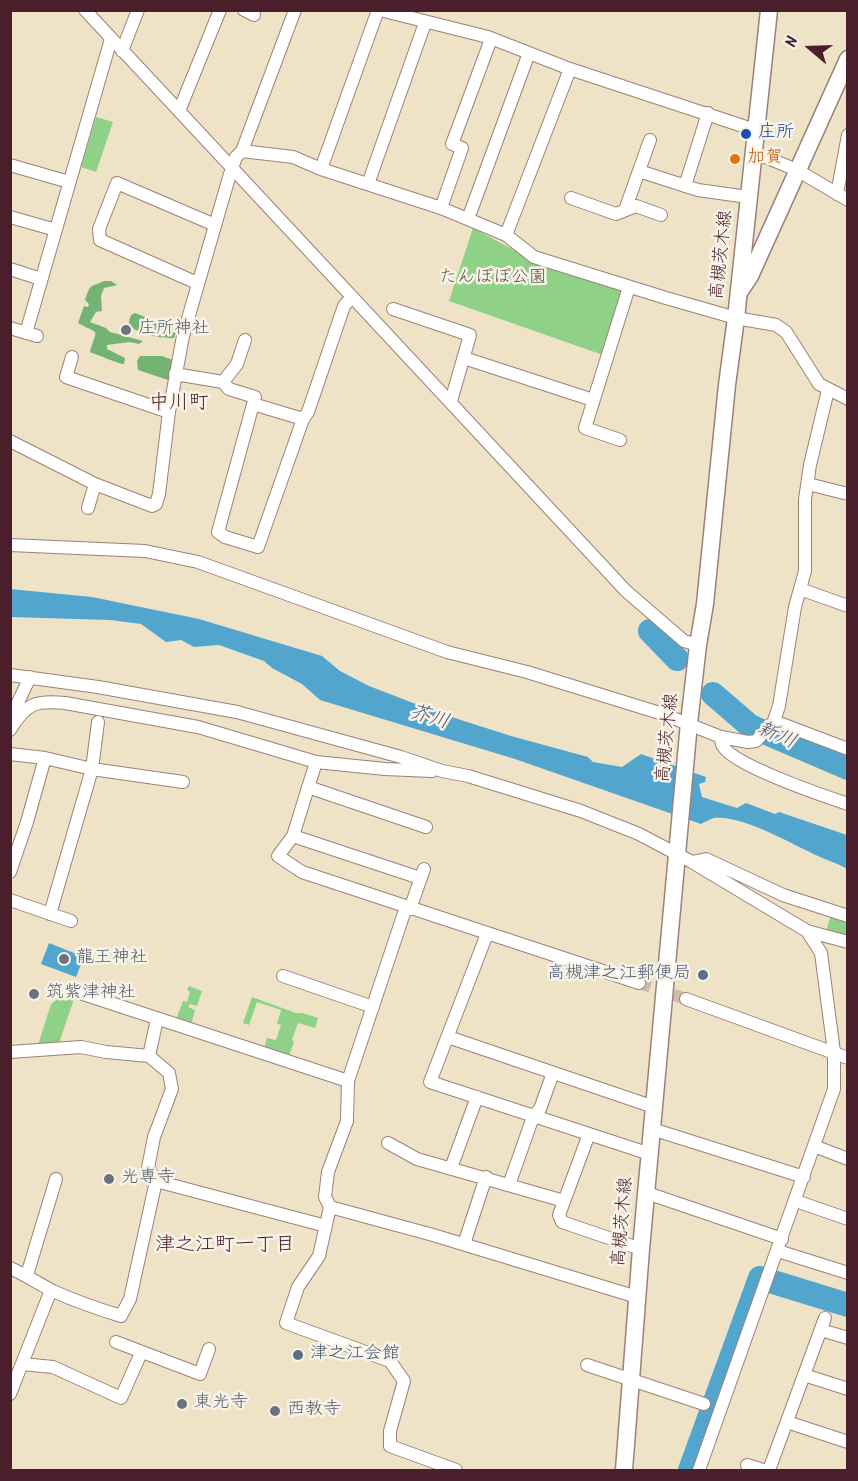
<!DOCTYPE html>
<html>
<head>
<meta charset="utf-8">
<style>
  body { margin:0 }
  #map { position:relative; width:858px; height:1481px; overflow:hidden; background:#eee3c7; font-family:Kalam,sans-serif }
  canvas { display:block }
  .frame { position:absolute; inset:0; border:12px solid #4a1f2b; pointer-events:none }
  .north { position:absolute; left:780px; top:18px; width:60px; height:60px; -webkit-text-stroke:4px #f7f3e8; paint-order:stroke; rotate:289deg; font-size:16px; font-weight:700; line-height:24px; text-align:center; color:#4a1f2b }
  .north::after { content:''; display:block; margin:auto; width:21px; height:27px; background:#4a1f2b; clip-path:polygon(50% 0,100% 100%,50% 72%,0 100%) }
</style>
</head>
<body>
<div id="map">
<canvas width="858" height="1481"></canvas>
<div class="frame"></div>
<div class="north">N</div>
</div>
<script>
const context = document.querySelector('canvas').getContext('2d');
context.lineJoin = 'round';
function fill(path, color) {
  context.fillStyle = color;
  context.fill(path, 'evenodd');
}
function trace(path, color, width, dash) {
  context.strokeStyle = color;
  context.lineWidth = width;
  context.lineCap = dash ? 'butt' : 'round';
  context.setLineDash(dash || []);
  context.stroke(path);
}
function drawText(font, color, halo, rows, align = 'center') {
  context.font = font + ' Kalam,"Klee One",sans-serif';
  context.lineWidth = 5;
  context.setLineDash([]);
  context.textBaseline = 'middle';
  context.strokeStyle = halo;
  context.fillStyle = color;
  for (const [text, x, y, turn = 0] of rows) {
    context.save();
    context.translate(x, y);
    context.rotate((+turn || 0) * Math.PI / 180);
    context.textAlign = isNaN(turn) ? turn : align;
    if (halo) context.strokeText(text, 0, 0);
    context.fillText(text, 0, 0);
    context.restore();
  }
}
fill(new Path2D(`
  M96,117L113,122L96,172L81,167Z
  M473,228L534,261L619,287L622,296L603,355L449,301Z
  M831,916L847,920V937L826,931Z
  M189,986L202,991L197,1006L190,1004L188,1007L195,1010L191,1025L176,1020L183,1001L187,1002L190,992L187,990Z
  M66,993L75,996L59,1043L38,1045L51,1004Z
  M252,997L296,1013H302L318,1018L315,1028L298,1023L292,1040L294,1042L289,1056L264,1048L267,1038L276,1040L281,1025L277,1024L281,1010L257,1002L249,1025L243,1023Z`), '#90d188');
fill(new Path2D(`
  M104,281H111L117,285L104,288L101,296L102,311L96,312L90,322L106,328L110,332L143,341L139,344L129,342L107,345V349L125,358L124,364C118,364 99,355 90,352C97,326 101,336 78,323L84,306L88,307L89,304L85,300C91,283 89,288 104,281Z
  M135,313L177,329L174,338C165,339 135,334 130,325C128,321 130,319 131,315Z
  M140,356H162L173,360L168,380L138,370L137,361Z`), '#74b374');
fill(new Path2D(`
  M10,589L92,597L199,619L322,656L340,671L369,686L439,713L511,736L588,757L593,762L622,767L641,754L706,777L705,782L699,784L702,797L737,808L746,803L775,814L779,812L847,835V869C838,863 828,861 818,856C791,844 743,815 714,818C710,819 705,822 701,824L515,759L320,700L302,684L272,668L264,661L219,645L194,647L181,640L166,642L141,624L110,620L11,617Z
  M49,943L84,957L76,977L41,964Z`), '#52a5cd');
trace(new Path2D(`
  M650,631L677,659
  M713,694L750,726L848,768
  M690,1470L760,1278L848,1305`), '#52a5cd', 24);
trace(new Path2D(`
  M639,983L686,999`), '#cdbca8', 12, [12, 6]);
const street = new Path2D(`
  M85,10L626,591L684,641L698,645
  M244,10L254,15
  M380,10L488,37L570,69L755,130
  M122,51L138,10
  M179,111L220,10
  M242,151L293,157L321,169L441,208L506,235L534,257L666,298L736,318L776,325L786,332L819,384L848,399
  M753,152L797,170L848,200
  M10,165L69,182
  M321,169L378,10
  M639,171L698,190L748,197
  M368,184L425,23
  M685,186L708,113
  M837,194L848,135
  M571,198L616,214L636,206L661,215
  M441,208L462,148L452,144L491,39
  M625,210L650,140
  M10,217L56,230
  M468,219L529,53
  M506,235L570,69
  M10,269L41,279
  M197,283L100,240L99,229L117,183L215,225
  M393,309L470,335L451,401
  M10,328L37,336
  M26,333L111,39
  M464,358L593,400
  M175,374L223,382L229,389L255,397L218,532L225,537L258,547L303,419L308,412L344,306L352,297
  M223,382L237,364L245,340
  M253,404L303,419
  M169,412L183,336L230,174L236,157L242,151L295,10
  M620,440L585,428L629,287
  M10,441L95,484L152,506L156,504L159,494L169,412L66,377L72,357
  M808,484L848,494
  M88,508L95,484
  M10,545L145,551L198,562L447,652L527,672L663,714L721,737L748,742L756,741L774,721L779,706L795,607L805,571V499L810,465L828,390
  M800,589L848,606
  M10,675L98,687L237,712L401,757L442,771L468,776L581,811L639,834L692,862L807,931L821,953L834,1052V1089L699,1470
  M774,721L848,749
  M15,722L13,713L30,677
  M10,730C26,703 36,700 65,703L198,727L316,762L385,769L432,771
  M721,737C721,740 721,744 723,746C733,765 824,796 848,804
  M10,754L45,758L92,769L183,782
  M316,762L293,836L278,856L302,872L639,983
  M308,787L426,827
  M293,836L420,878
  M692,862L706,859L783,895L848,916
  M10,872L27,822L45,758
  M10,900L71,921
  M406,907L348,1081L347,1121L328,1172L325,1197L330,1207L319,1256L298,1287L286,1323L390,1361L404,1381L390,1431V1446L456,1470
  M410,909L424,869
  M50,914L92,769L98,722
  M807,931L848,942
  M487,934L430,1082L650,1154
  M283,976L373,1007
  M74,991L348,1081
  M686,999L848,1058
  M448,1037L654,1107
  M10,1052L81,1047L106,1052L149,1056L169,1073L172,1089L154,1137L148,1168L156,1181L326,1226
  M149,1056L157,1019
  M652,1129L804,1177
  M589,1134L559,1215L562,1222L641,1249
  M388,1143L417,1159L564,1201
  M814,1146L848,1159
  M451,1168L477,1097
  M509,1185L533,1117L540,1109L553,1073
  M647,1193L782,1239
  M796,1201L848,1219
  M330,1207L433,1235L637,1297
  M464,1244L486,1177
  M778,1251L848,1273
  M10,1268C26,1275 39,1284 53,1291C75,1301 98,1309 121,1316L130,1299L156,1181
  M27,1275L56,1179
  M821,1330L848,1338
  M116,1342L200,1374L209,1349
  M22,1364L53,1367L121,1398L141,1353
  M587,1365L704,1404
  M804,1375L848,1389
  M10,1394L51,1290
  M787,1422L848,1442
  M747,1465L763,1470
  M769,1470L825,1318`);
const secondary = new Path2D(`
  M740,291L750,276L848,59
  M624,1470L641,1249L689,723L698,645L705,604L727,385L736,318L769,10`);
trace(street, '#9c8179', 14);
trace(secondary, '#9c8179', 19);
trace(street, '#fff', 12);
trace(secondary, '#fff', 16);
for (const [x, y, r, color] of [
  [746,134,6,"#1a4fb4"],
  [735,159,6,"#e8710a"],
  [126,330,6,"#6b7280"],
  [64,959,6,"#6b7280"],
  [703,975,6,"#5c6f8a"],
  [34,994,6,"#6b7280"],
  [109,1179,6,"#6b7280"],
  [298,1355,6,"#5c6f8a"],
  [182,1404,6,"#6b7280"],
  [275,1411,6,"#6b7280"]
]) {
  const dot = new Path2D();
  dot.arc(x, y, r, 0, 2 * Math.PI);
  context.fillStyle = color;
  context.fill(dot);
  trace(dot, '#f7f3e8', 2);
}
drawText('18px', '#164399', '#f7f3e8', [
  ["庄所",758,134]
], 'left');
drawText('18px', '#c56008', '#f7f3e8', [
  ["加賀",747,159]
], 'left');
drawText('18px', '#4a1f2b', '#f7f3e8', [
  ["高槻茨木線",723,255,-84],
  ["高槻茨木線",669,738,-84],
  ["高槻茨木線",624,1222,-85]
]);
drawText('18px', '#5f5447', '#f7f3e8', [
  ["たんぽぽ公園",493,279]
]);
drawText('18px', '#5b616d', '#f7f3e8', [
  ["庄所神社",138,330],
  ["龍王神社",76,959],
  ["筑紫津神社",46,994],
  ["光専寺",121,1179],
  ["東光寺",194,1404],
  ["西教寺",287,1411]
], 'left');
drawText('18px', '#4e5e75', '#f7f3e8', [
  ["高槻津之江郵便局",691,975],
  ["津之江会館",310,1355,"left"]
], 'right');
drawText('20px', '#4a1f2b', '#f7f3e8', [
  ["中川町",179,405],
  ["津之江町一丁目",225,1247]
]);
drawText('italic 20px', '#4d556c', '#f7f3e8', [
  ["芥川",429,719,17],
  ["新川",776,737,24]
]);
</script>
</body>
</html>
